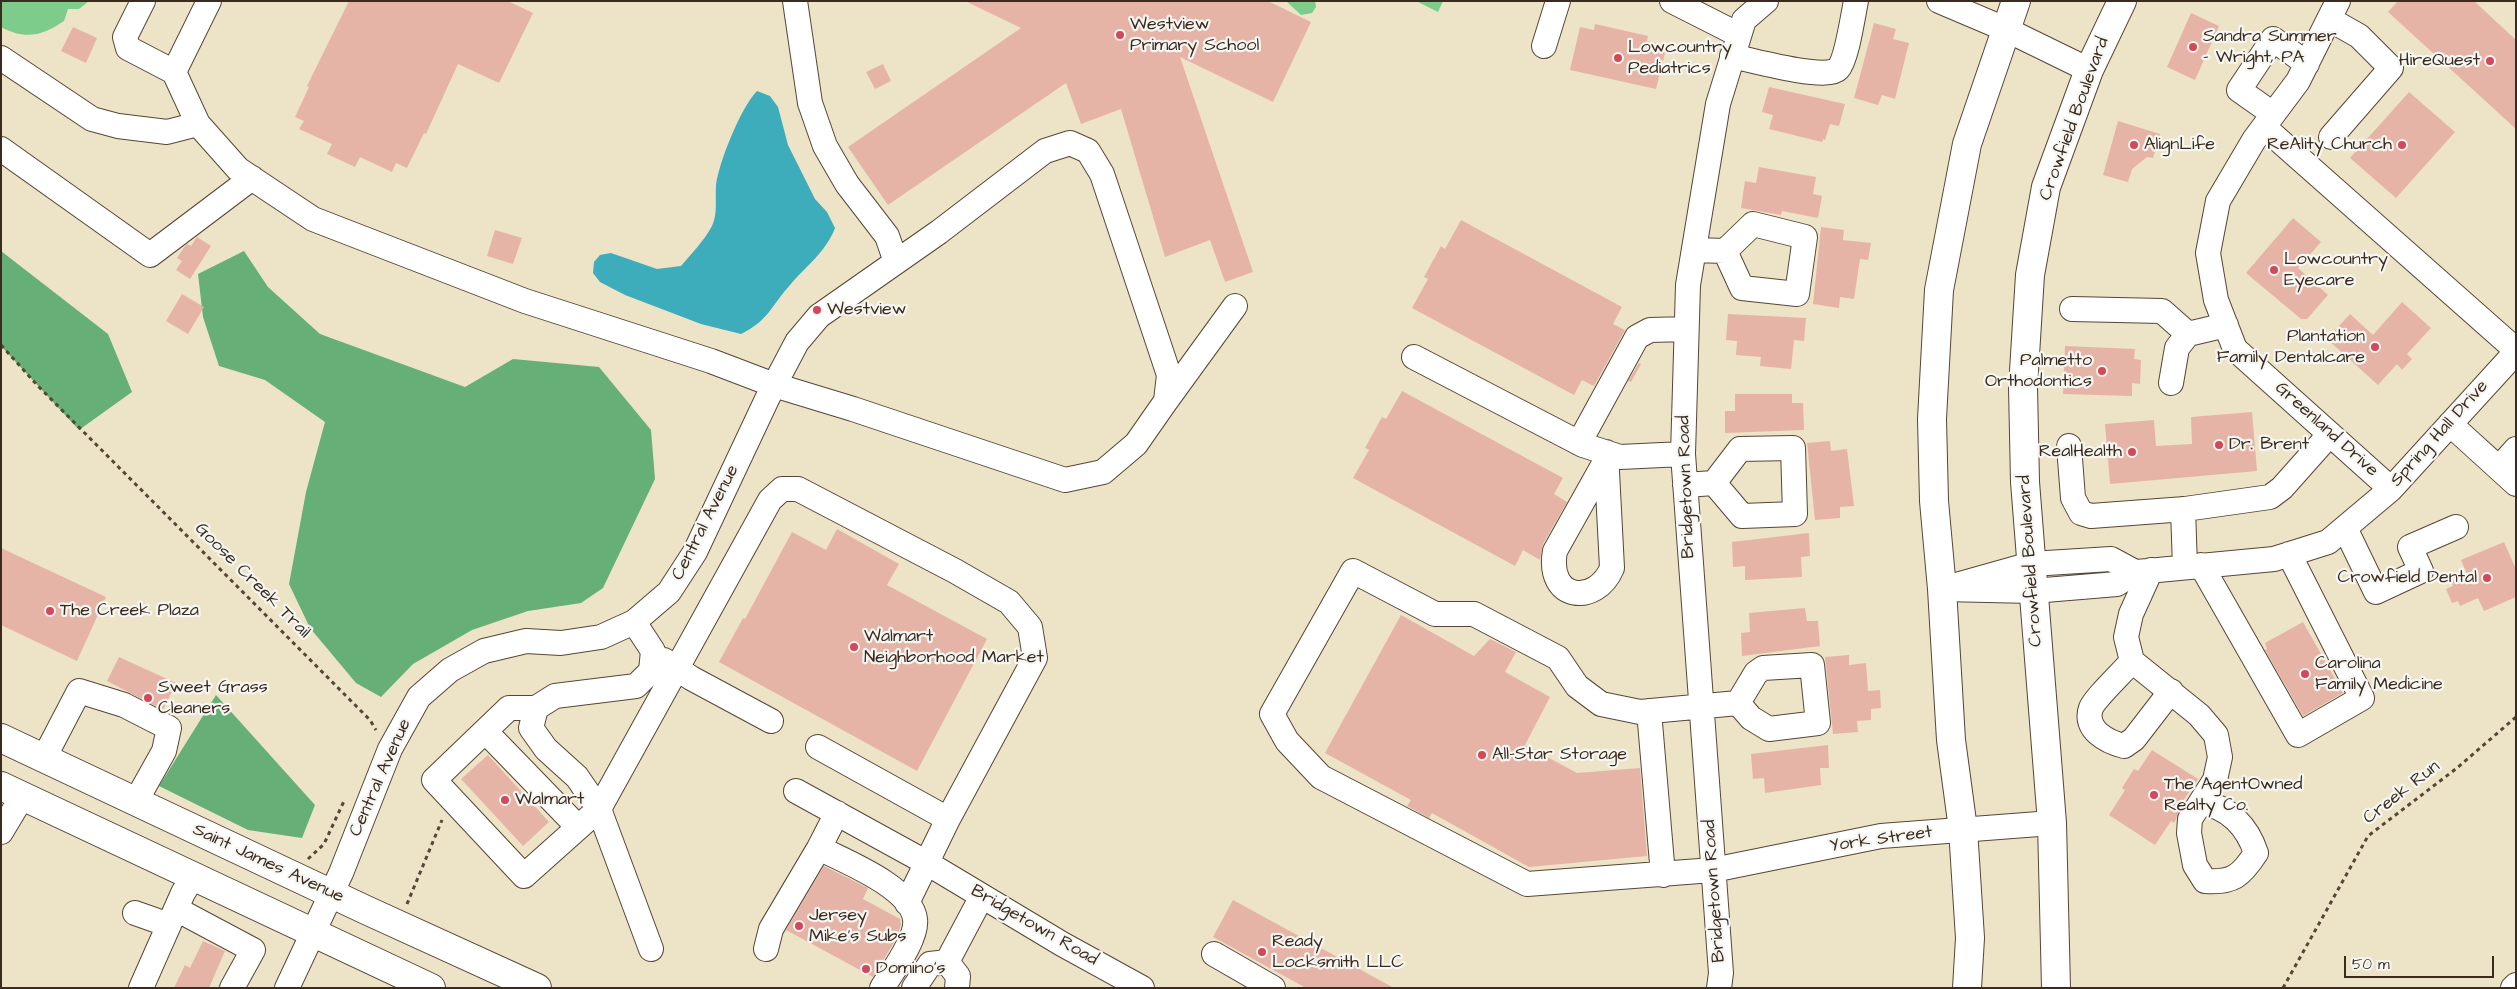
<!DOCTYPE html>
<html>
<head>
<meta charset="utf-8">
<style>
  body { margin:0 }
  #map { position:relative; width:2517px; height:989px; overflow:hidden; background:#ede3c7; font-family:"Architects Daughter",sans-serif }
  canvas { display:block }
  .frame { position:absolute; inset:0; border:2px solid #3b2a1e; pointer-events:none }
  .scale { position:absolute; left:2344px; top:956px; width:150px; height:22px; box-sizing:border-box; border:2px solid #3b2a1e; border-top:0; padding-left:6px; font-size:15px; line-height:18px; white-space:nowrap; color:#3b2a1e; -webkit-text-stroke:4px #f6f6f2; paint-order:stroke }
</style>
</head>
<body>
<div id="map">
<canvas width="2517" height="989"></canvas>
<div class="frame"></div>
<div class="scale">50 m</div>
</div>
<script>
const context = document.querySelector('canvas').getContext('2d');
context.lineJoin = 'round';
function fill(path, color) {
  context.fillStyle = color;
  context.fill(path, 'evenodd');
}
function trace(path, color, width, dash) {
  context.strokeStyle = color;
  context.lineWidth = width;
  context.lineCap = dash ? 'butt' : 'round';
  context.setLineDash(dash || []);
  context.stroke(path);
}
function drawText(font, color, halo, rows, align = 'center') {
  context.font = font + ' "Architects Daughter",sans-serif';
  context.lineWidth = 4.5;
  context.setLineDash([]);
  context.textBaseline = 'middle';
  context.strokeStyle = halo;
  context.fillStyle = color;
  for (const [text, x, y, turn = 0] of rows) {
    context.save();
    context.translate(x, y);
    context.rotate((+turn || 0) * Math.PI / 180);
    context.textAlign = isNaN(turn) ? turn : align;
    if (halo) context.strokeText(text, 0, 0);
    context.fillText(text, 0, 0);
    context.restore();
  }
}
fill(new Path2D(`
  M1,1H89L79,9H68L64,21C42,36 25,40 1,27Z
  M1286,1H1315L1316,7L1312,13L1301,15Z
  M1416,1H1443L1438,12Z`), '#7ecc8b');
fill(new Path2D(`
  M1,251L108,334L132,392L79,430L1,346Z
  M244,251L268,287L320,334L465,387L513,359L599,367L651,430L655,479L603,588L581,603L528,611L472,630L413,664L381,697L356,683L310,628L289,584L306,492L325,422L265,380L219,366L203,317L198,274Z
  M216,695L315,805L302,838L248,830L159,786Z`), '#66b077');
fill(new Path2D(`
  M757,91L770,96L778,107L788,145L815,199L827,212L835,228C826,252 806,266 790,285C772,305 768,321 741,334L701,324L625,295L600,282L593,273L594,262L600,255L611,253L657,269L681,266C691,254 704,241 712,226C718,214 715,198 716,185C719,162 741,107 757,91Z`), '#3dacbb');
fill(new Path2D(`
  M349,1H508L533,13L499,83L458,64L426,134L424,133L407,168L396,163L392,172L360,157L355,167L327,154L332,144L299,129L304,121L295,117L309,87L307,86Z
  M965,1H1268L1311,22L1273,102L1180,57L1253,272L1225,282L1210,240L1165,257L1121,109L1081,124L1066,83L888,205L848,147L1021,28Z
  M2398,1H2474L2516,40V129L2388,12Z
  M2191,13L2219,26L2195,80L2167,67Z
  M1874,23L1896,29L1893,39L1909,43L1895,99L1882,95L1878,105L1854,98Z
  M1595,24L1648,36L1647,41L1667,45L1656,89L1570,70L1580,27L1594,30Z
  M73,27L97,38L86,63L61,51Z
  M883,64L891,81L875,89L866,72Z
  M1769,87L1845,104L1839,126L1830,124L1825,140L1823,139L1822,142L1769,129L1773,115L1762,112Z
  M2409,92L2455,132L2396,198L2350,158Z
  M2118,121L2160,134L2153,158L2147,157L2132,169L2128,182L2103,175Z
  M1759,167L1816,177L1813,194L1822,196L1818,218L1782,211L1781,215L1741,208L1745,181L1756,183Z
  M2293,218L2321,242L2298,268L2328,295L2307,319H2301L2246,273Z
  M1461,220L1622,307L1613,324L1625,330L1594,386L1582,380L1574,395L1412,308L1428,279L1424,277L1441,246L1445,249Z
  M1821,227L1844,230L1843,240L1871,243L1868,260L1860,259L1854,299L1840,297L1839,308L1813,304Z
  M495,230L522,238L513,264L487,256Z
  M197,237L211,246L190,279L176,270L182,261L177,258L185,246L187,244L191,246Z
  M182,294L204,307L188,334L166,321Z
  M2402,302L2431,328L2407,354L2412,359L2402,370L2397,364L2378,385L2327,339L2350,314L2373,335Z
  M1728,314L1806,318L1804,341L1794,340L1791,369L1760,366L1761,357L1736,355L1737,341L1726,340Z
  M2065,346L2135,349L2134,359L2141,360L2140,384L2132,383V396L2063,394Z
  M1639,363L1641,364L1631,382L1628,381Z
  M1402,391L1563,478L1554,494L1567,502L1543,544L1540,560L1523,550L1515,566L1353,478L1369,450L1365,448L1382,417L1386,419Z
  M1735,394H1792V403H1803L1804,430L1725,433V411H1735Z
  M2252,412L2257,471L2110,484L2105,424L2154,420L2156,446L2192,444L2191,417Z
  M1830,441L1831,451L1847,449L1854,506L1840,507V518L1815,520L1807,443Z
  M837,529L899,564L887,585L987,639L917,771L719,662L743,618L745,619L792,532L826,550Z
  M1809,533L1810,556L1801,557L1802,577L1745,580V566L1733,567L1732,542Z
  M2504,542L2516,569V597L2484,611L2478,598L2460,606L2458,601L2452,603L2446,589L2453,586L2451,582L2467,574L2461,560Z
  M1,548L106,597L77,661L1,625Z
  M1805,608L1807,621H1818L1820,646L1742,656L1741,633L1750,632L1749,613Z
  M1401,615L1474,656L1490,639L1516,652L1505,672L1550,697L1525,745L1577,773L1640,768L1647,856L1529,867L1432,813L1429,818L1407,806L1411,800L1325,753Z
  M2303,622L2343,693L2303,716L2265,650L2267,649L2265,643Z
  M1849,655V665L1866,663L1868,691L1880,690L1881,708L1871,709V720L1857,721L1858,732L1833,734L1825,657Z
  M119,657L176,683L163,710L107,681Z
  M1828,745L1829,768H1820L1821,785L1765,793L1764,778L1753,779L1751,754Z
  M2152,750L2198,779L2183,801L2176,819L2174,823L2171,821L2155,845L2109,815L2125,790L2122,788L2134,769L2138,771Z
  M488,755L549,822L523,846L461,779Z
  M824,866L868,888L863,899L900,919L901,925L896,939L873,977L786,930Z
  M1233,900L1394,988H1306L1213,937Z
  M203,941L225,951L209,988H174L185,965L190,968Z`), '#e6b4a7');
const minor = new Path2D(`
  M143,1L125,37L128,48L174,72L198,124L238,169L313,219L525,301L711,361L774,385L853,409L1065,480L1103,472L1136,444L1166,401L1169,375L1102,174L1088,151L1070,143L1045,151L939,232L819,316L797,342L768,397L695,552L669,592L634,622L601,637L561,643L526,641L484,651L450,670L419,697L390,749L341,873L287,988
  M795,1L810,103L825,146L847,184L887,236L896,262
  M1672,1L1739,35
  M1939,1L2005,29L2089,70
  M2338,1L2298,81L2254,140L2218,201L2208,253L2216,300L2235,349L2391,489
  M2329,19L2359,36L2391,68L2331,137
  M1544,46L1558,1
  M1732,56C1750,60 1827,81 1838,69C1847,59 1853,15 1856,1
  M1,58L92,119L118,126L167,132L198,124
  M174,72L209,1
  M2273,114L2239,90L2273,39L2307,64
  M2264,127L2516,350
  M1,149L150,255L252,178
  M1694,250L1725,251L1742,288L1797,294L1805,237L1753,224L1725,251
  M2072,309L2162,311L2188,334L2226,325
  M1414,357L1583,445L1620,457L1683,454
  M2171,383L2177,348L2188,334
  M1166,401L1235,306
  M2450,424L2516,484
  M1579,443L1637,337L1650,330L1686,329
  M2069,446L2073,498L2081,513L2091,516L2185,509L2270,497L2282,488L2330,434
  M1606,452L1612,568C1596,606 1546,601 1555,551L1606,460
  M2499,468L2516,449
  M1685,485L1714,483L1742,516L1795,514L1793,448L1740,449L1714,483
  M2183,509L2185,567
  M2345,528L2376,592L2421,571L2410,547L2456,527
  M2111,559L2135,572L2117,584L2033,591L1942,589L2031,564Z
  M2201,565L2298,735L2362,698L2289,554
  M2151,570L2131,614L2126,637L2132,661L2199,715L2216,735L2220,757L2215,780L2190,819L2189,833L2195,865L2205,881C2233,883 2241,876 2256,853C2248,828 2229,806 2201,803
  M2137,572L2274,559L2328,542L2391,489L2516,352
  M634,622L653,651L651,671L636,686L555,696L536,708L531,728L546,749L577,777L599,809L651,949
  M664,660L691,678L771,721
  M2132,661C2124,671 2095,698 2091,708C2083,730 2108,742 2124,746L2134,739L2171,691
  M1738,703L1756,673L1763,668L1812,665L1818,723L1769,729L1751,718L1738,703L1640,712L1601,704L1577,686L1558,658L1474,614H1435L1353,571L1272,714L1287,741L1321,777L1527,884L1713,870L1881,836L2052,823
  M536,708H509L434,780L524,876L599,809L770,500L782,489H798L955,571L1009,602L1030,627L1035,658L948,819L907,903
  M1649,711L1663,875
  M485,731L578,827
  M818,747L948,819
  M44,758L79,691L124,705L169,728L164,751L136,801
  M796,791L927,863L1062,944L1142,988
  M837,813L819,848C844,861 911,887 915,919C918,938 892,972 882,988
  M1,832L22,797
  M176,909L253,950L232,988
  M135,913L169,925
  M766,949L771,929L819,848
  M1214,954L1273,988
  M947,962L982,896
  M947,962L958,976L957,988
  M141,988L183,893L194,875
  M914,988L930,964L947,962
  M1719,988L1721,973L1683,454L1688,285L1718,104L1744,20L1766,1
  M2513,988L2516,985`);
const major = new Path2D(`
  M1,738L366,910L537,988
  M1,786L431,988
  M1967,988L1970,938L1963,829L1951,740L1942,589L1934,501L1932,419L1939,290L1967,144L2016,1
  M2056,988L2052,823L2025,482L2023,387L2030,275L2046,187L2089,70L2122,1`);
trace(minor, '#564637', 26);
trace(major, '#564637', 30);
trace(new Path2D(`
  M1,345L38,386L370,720L376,730
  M308,859L324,844L345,799
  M407,904L442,820
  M2283,988L2368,836L2457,768L2516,717`), '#564637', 3, [4, 4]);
trace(minor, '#fff', 24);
trace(major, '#fff', 28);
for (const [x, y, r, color] of [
  [1120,35,5,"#d1495b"],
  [2193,47,5,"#d1495b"],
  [1618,58,5,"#d1495b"],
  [2490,61,5,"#d1495b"],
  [2134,145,5,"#d1495b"],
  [2402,145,5,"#d1495b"],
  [2274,270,5,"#d1495b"],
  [817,310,5,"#d1495b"],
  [2375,347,5,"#d1495b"],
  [2102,371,5,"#d1495b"],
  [2219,445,5,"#d1495b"],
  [2132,452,5,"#d1495b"],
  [2487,578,5,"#d1495b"],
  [50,611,5,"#d1495b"],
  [854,647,5,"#d1495b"],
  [2305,674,5,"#d1495b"],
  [148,698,5,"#d1495b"],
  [1482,755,5,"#d1495b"],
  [2154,795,5,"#d1495b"],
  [505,800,5,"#d1495b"],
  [799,926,5,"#d1495b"],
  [1262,952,5,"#d1495b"],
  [866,969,5,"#d1495b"]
]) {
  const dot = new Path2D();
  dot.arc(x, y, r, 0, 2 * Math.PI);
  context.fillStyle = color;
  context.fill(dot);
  trace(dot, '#f6f6f2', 2);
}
drawText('18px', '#3b2a1e', '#f6f6f2', [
  ["Westview",1130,25],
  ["Primary School",1130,46],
  ["Sandra Summer",2203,37],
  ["- Wright, PA",2203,58],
  ["Lowcountry",1628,48],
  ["Pediatrics",1628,69],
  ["HireQuest",2480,61,"right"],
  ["AlignLife",2144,145],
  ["ReAlity Church",2392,145,"right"],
  ["Lowcountry",2284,260],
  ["Eyecare",2284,281],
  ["Westview",827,310],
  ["Plantation",2365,337,"right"],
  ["Family Dentalcare",2365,358,"right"],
  ["Palmetto",2092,361,"right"],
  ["Orthodontics",2092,382,"right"],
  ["Dr. Brent",2229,445],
  ["RealHealth",2122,452,"right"],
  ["Crowfield Dental",2477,578,"right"],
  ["The Creek Plaza",60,611],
  ["Walmart",864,637],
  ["Neighborhood Market",864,658],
  ["Carolina",2315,664],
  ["Family Medicine",2315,685],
  ["Sweet Grass",158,688],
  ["Cleaners",158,709],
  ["All-Star Storage",1492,755],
  ["The AgentOwned",2164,785],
  ["Realty Co.",2164,806],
  ["Walmart",515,800],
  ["Jersey",809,916],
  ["Mike's Subs",809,937],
  ["Ready",1272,942],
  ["Locksmith LLC",1272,963],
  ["Domino's",876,969]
], 'left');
drawText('18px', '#3b2a1e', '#f6f6f2', [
  ["Crowfield Boulevard",2075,119,-70],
  ["Greenland Drive",2326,430,42],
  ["Spring Hall Drive",2440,434,-48],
  ["Bridgetown Road",1687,487,-92],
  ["Central Avenue",706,523,-63],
  ["Crowfield Boulevard",2031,561,-94],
  ["Goose Creek Trail",252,581,45],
  ["Central Avenue",381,778,-66],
  ["Creek Run",2402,793,-38],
  ["York Street",1881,840,-8],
  ["Saint James Avenue",268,864,25],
  ["Bridgetown Road",1715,891,-94],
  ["Bridgetown Road",1034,926,30]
]);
</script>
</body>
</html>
